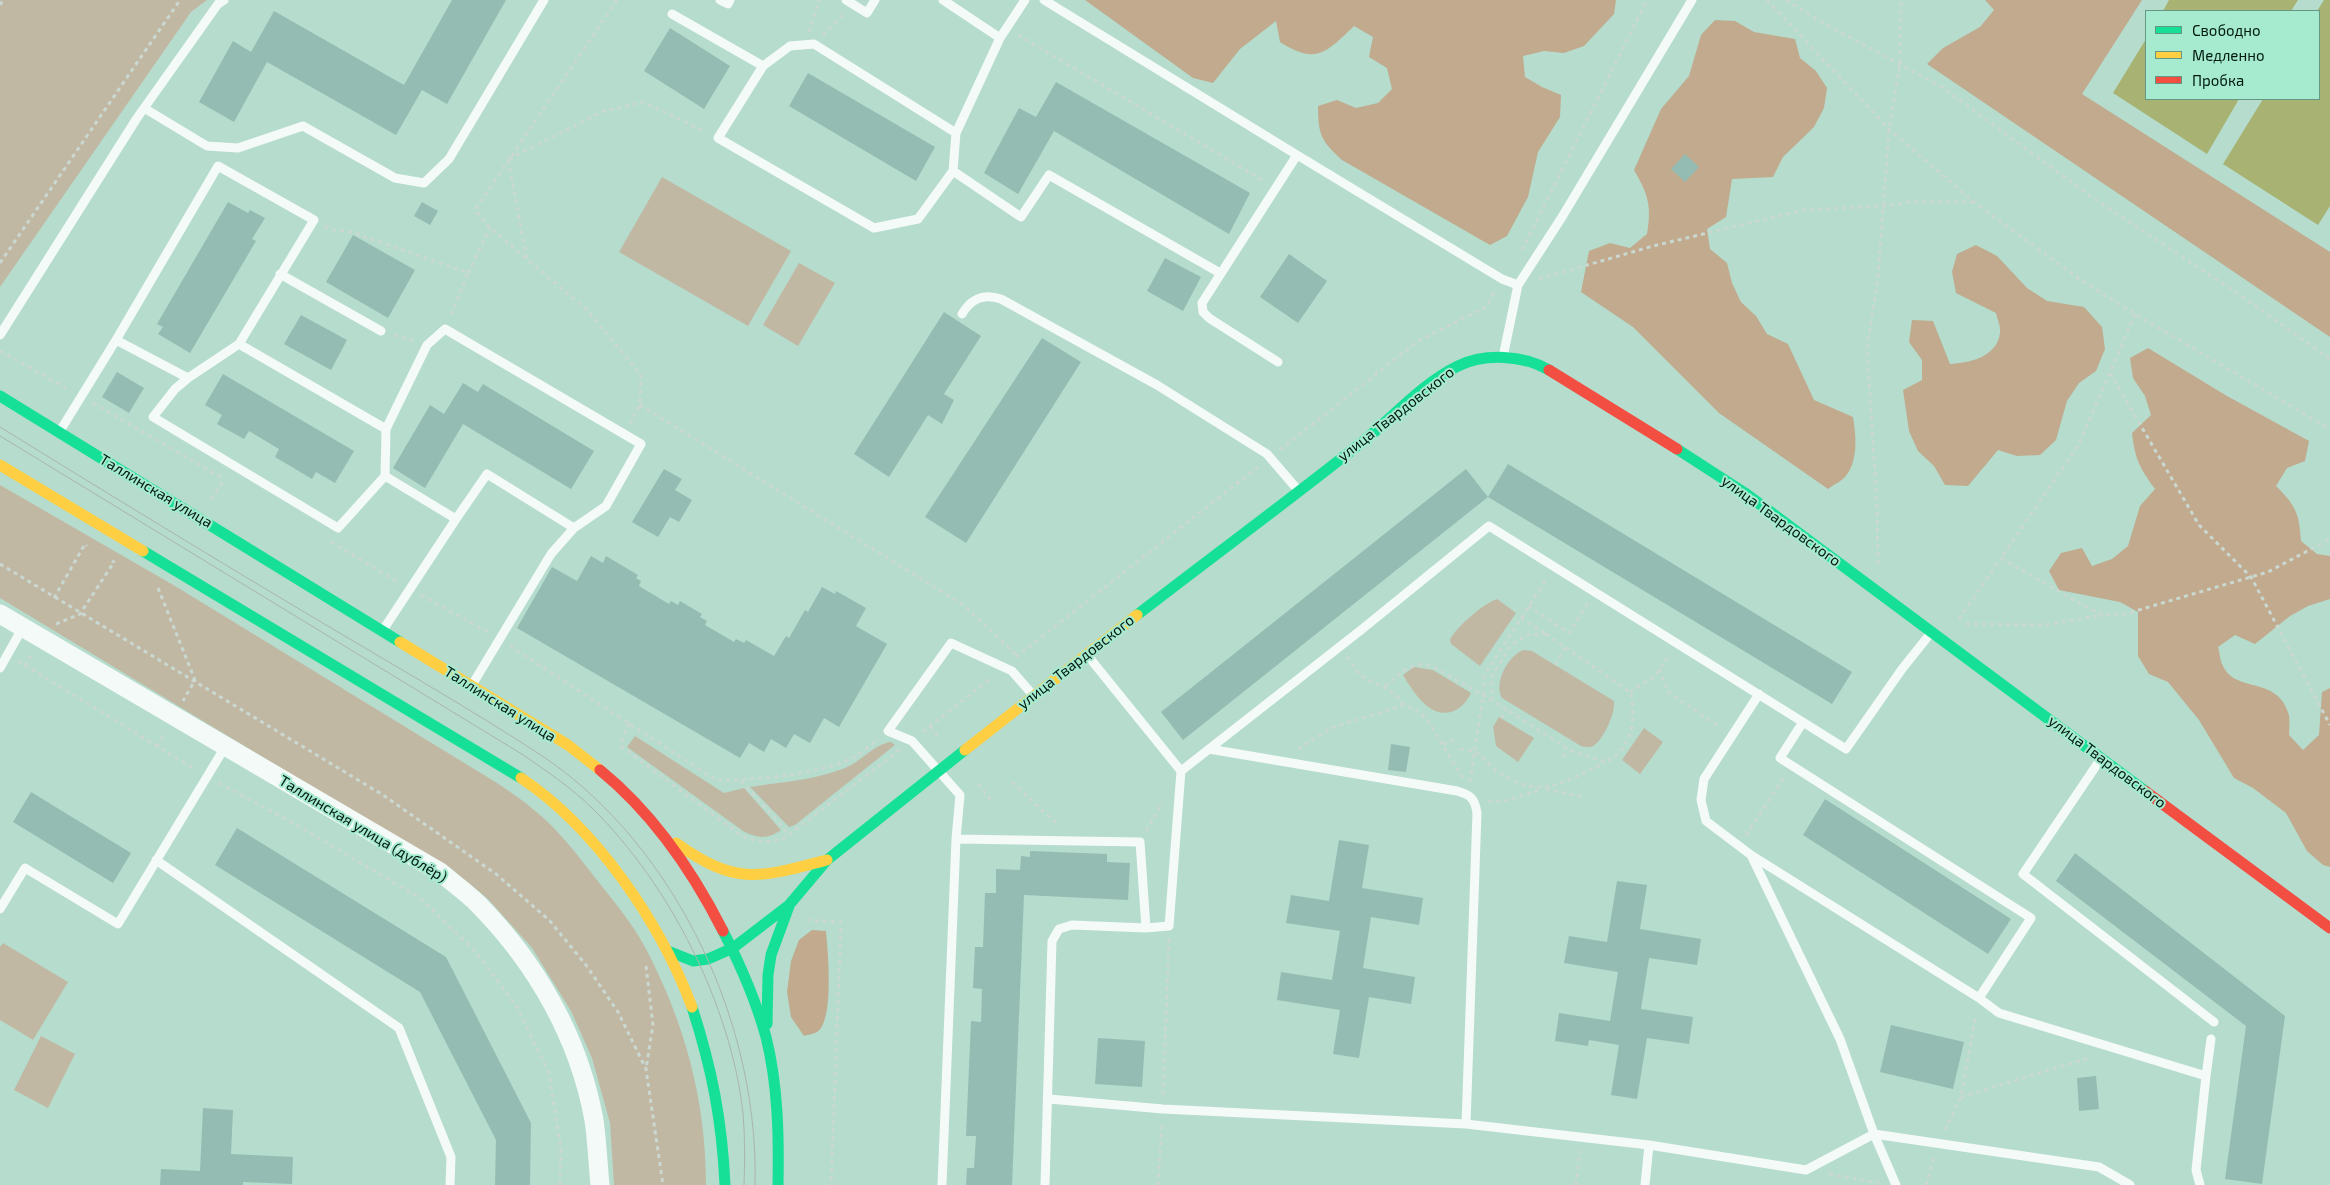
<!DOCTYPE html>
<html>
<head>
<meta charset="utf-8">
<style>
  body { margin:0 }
  #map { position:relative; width:2330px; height:1185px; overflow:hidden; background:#b5dccc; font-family:"Exo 2",sans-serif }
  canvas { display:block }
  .legend { position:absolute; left:2145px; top:10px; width:175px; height:90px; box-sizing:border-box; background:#a6ebd0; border:1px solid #649784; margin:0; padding:6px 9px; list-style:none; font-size:15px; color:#001a11 }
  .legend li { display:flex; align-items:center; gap:10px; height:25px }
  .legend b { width:25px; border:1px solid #649784 }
</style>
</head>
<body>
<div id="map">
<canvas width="2330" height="1185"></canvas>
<ul class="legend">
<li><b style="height:6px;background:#16e098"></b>Свободно</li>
<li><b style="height:6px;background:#ffcf43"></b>Медленно</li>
<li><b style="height:6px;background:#f24e42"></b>Пробка</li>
</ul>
</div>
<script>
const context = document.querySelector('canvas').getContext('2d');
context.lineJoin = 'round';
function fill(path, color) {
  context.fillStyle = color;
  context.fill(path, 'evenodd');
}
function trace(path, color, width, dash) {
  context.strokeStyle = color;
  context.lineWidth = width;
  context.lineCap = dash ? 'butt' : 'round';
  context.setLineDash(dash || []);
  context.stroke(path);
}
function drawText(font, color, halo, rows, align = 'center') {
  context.font = font + ' "Exo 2",sans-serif';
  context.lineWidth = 4;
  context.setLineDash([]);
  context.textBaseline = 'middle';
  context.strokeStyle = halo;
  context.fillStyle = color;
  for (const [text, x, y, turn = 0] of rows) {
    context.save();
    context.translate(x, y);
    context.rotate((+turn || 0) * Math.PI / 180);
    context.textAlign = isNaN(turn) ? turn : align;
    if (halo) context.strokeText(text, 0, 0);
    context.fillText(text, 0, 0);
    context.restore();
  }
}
fill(new Path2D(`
  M0,0H207L191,12L0,287Z
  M662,177L791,251L748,326L619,252Z
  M799,263L835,283L798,346L763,325Z
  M0,485L175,586L497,783C510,792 523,800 534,810C557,828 575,852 593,875C611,898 632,922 646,949C685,1024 706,1100 706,1185H614L610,1123L592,1058L571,1011L532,948L488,899L448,866L332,799L0,598Z
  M1497,599L1516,613L1480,666L1451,644L1450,640C1455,628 1484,603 1497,599Z
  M1524,650L1532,651L1614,701C1616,712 1603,741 1593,746C1588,748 1585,747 1581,746L1502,698C1493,683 1509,654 1524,650Z
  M1414,667L1433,670L1471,693C1463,711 1444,720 1427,706C1417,698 1409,685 1403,675Z
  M1499,717L1534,738L1518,762L1496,746L1493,727Z
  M1644,728L1663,742L1640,774L1622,760Z
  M635,736L724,793L744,788L781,830C768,840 756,838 743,831L627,747Z
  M891,742L895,745L795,825L789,827L750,787C781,782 816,780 845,768C862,761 874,744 891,742Z
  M3,943L68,982L33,1040L0,1020V947Z
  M41,1036L75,1054L48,1108L14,1090Z`), '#c1b8a4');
fill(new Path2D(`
  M1085,0H1616L1614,14L1584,46L1564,53L1544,51L1523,56L1525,77L1542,87L1561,95L1560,117L1538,152L1528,197L1507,236L1490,245L1342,160C1321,141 1318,134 1318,106L1337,100L1356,108L1378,103L1392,89L1387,68L1369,57L1373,37L1354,26C1326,53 1316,65 1280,42L1276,21L1240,49L1213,83L1193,78Z
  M1985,0H2142L2082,94L2330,252V337L1927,64L1943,48L1980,27L1994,10Z
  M1715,20L1735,21L1754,32L1795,39L1800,58L1816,71L1827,88L1824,108L1814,127L1783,157L1773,177L1732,179L1726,217L1707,229L1710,249L1727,263L1732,283L1741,302L1756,316L1767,334L1788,344L1814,400L1853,417C1856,435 1859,463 1844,478C1840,482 1833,485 1828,489L1719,413L1633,327L1581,292L1589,251L1610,243L1630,248L1647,234C1652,206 1648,194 1634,170L1661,109L1689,76L1701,35Z
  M1976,245L1997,256L2027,288L2047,301L2084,307L2102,327L2105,349L2096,371L2079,383L2067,401L2056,440L2040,455L2017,456L1998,450L1968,486L1945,485L1934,466L1918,451L1909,431L1903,390L1922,380V360L1909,342L1912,320L1933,321L1950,364C1970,363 1997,357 2000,333C2001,327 1997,318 1996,313L1956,293L1952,272L1957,254Z
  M2148,348L2227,396L2309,441L2305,461L2287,468L2276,486C2296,506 2299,513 2301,541L2317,554L2330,556V599L2308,606L2290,616L2255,644L2235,635L2218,647C2220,653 2220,661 2223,666C2236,694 2278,675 2289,715C2290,721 2289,729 2289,735L2303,750L2319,735L2322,692L2330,688V867L2323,865L2307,851L2286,813L2253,788L2234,778L2199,720L2168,682L2149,674L2138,656V612L2120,602L2059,590L2049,571L2061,553L2082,548L2092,566L2112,559L2128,546L2140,506L2155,489C2140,468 2135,460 2132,433L2151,415L2145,396L2133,378L2130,358Z
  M812,930L826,931C828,953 833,1010 821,1028C817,1034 810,1034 804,1036L791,1017L787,992L791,961L799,940Z`), '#c1aa8d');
fill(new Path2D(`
  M2169,0H2298L2291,11H2163Z
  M2324,0H2330V206L2318,225L2223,164L2263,99H2319V11H2317Z
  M2146,39V99H2239L2207,154L2113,93Z`), '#a8b373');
fill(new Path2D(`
  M452,0H506L447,104L422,90L396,135L267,62L234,122L199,102L233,41L251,52L274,11L404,85Z
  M670,28L730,66L704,109L644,71Z
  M808,73L935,147L916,181L789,106Z
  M1056,82L1250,193L1229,234L1054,131L1018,194L984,173L1019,108L1036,117Z
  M1685,154L1699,167L1685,182L1671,169Z
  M228,202L248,213L250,210L265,218L252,239L256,241L190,353L158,334L163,327L157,324Z
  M422,202L438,211L430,225L414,216Z
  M353,235L415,270L388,318L326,282Z
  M1289,254L1327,281L1298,323L1260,297Z
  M1165,258L1201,277L1183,311L1147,291Z
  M944,312L981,336L944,394L954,400L942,424L928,415L889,477L854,454Z
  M301,315L347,340L331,370L284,344Z
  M1042,338L1081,362L966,543L925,517Z
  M117,372L144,388L129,413L102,397Z
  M223,374L354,451L335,483L316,472L312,479L275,457L279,449L249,431L244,439L217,424L222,415L205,405Z
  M463,383L478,392L483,384L594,451L571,489L463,424L425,488L393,468L430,405L444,414Z
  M1508,464L1852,672L1832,704L1488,497Z
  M664,469L682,479L675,490L692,500L679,522L670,517L658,537L632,522Z
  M1466,469L1488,497L1183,740L1161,712Z
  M591,556L603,563L606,556L638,575L636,578L641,581L639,586L669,604L671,601L678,605L680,601L702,614L700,617L707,621L705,625L734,642L736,639L744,643L746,640L774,656L786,636L789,638L805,610L808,612L822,587L835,594L836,591L866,608L856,626L887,644L839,727L824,718L810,743L794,734L786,748L771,739L764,752L749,743L740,758L517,628L552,567L577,581Z
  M1391,744L1410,747L1406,772L1388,770Z
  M31,792L131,853L113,883L13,822Z
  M1825,799L2011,919L1988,954L1803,835Z
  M237,828L446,957L531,1123L530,1185H495L496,1140L420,992L215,865Z
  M1339,840L1369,845L1362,888L1423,898L1419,925L1371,917L1363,968L1415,977L1411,1004L1369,997L1359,1058L1333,1054L1340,1010L1277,1000L1281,972L1332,980L1340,931L1286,923L1291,895L1329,901Z
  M1030,851L1107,854V862L1130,863L1128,900L1024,895L1012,1185H966L967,1168H974L976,1136H966L971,1021L981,1022L982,989L973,988L975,947H983L985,893H996V869L1020,870L1021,856L1030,857Z
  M2075,853L2285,1016L2262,1184L2225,1179L2246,1026L2056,881Z
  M1617,881L1647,885L1640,929L1701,939L1697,965L1649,958L1641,1009L1693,1017L1689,1044L1647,1038L1637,1099L1611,1095L1619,1045L1589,1040L1588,1046L1555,1041L1559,1013L1610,1021L1618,972L1564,963L1569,936L1607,942Z
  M1891,1025L1964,1042L1953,1089L1880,1072Z
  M1098,1038L1145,1041L1142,1087L1095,1084Z
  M2096,1076L2099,1109L2079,1111L2077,1078Z
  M203,1108L233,1110L231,1154L293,1157L292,1184L243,1182V1185H160L161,1169L200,1171Z`), '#94bcb3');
trace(new Path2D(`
  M617,0L475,210L490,228L587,310L641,375L640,405L630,423
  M1767,0L1889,129L1974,202L2078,278L2135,314L2330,429
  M1786,0L1825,24L1942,87L2090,196L2240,295L2330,359
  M0,5L3,0
  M809,32L819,0
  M823,35L843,15
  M1018,35L1264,181
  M509,159L604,111L643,102L706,132
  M508,160L527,259
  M325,226L334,230L348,231L468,273L450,317
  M1522,250L1647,0
  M0,263L180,0
  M468,273L490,228
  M1539,279L1653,246L1804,210L1885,206L1909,202H1973
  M2135,314L2079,444L2001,558L2088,608L2104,615L2125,614L2268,572L2330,539
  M394,335L414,341
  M0,351L70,390
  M2110,373L2199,525L2251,577L2330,725
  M93,403L222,478
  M640,405L965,606L1017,656
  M1280,450L1418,341L1486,307L1496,290
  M211,499L225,479
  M331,542L398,582
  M0,564L383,795L496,874L549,920L586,965L618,1012L646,1069L663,1185
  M1878,564L1877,506L1867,348L1878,277L1889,129L1900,64L1901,0
  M158,588L195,680L183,701
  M421,595L488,632
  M54,598L85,544L87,546
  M1528,606L1569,633L1588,603
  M1521,618L1546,634
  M1959,619L2001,558
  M56,624L80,614L114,562L112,561
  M1966,624L2044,625L2103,615
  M1546,634L1630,692C1637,718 1632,749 1606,762L1571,751L1492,700L1491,678L1511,645L1527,635Z
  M510,646L716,780C755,780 821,775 856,756C864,751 871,745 878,739
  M1016,657L1259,466
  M1347,657C1352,663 1356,672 1362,676C1379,687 1392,687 1404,705
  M18,661L196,770
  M1555,665L1565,647
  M25,666L32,653
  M1659,669L1668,692L1721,728
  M1385,686C1400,674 1411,660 1432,666L1491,700
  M1630,692L1655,676L1670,654
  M1501,718L1507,710
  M629,723L622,740V747L742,836C755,842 768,843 783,839L900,750
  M930,726L938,736
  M923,732L992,677
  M1443,744L1457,739
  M157,747L165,732
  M1298,749L1331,728L1404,705L1415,709L1426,718L1463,778
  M1460,749C1464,750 1471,750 1475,752C1483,756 1488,765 1495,770C1543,802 1558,783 1605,763
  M1563,757L1567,749
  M741,781L789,834
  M1012,782L1059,826
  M1470,782L1483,695L1484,676L1547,578
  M219,783L293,823L420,898L476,952L517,1007L549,1073L561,1150L560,1185
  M978,784L991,800
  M1546,789L1583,797
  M1488,801H1504L1540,790
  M1146,831L1163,802
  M1746,835L1785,776
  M807,920L841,922L831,1185
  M646,966L653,1025L646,1069
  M1163,1095L1169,938
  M1961,1097L2092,1057
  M1945,1130L1961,1097L1976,1014
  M1829,1174L1879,1183
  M1158,1185L1162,1123
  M1576,1185L1580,1151
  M1926,1185L1934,1156`), '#cad8d2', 3, [4, 4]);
trace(new Path2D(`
  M720,0L728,4L730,0
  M846,0L867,13L875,0
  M943,0L1000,38
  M1044,0L1297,155
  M672,14L763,66L718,138L874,228L918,219L953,171L1021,217L1049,175L1220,273
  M763,66L790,46L814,44L956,133
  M144,108L207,146L238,148L303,126L395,178L424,183L449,159L544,0
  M953,171L956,133L1000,38L1025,0
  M280,274L381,331
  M962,314C971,299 983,293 1001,299L1157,385L1267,454L1297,489
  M0,335L137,118L218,4L224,0
  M1503,357L1518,285L1562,217L1692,0
  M1278,362L1209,318L1203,312L1202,303L1297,155L1502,279L1518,285
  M188,378L116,340L218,166L314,220L239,344
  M386,429L239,344L188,378L175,389L153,417L338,528L385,476L386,429L427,345L445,329L641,444L606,506L574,528L487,474L456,519
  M60,431L116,340
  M383,630L456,519L385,476
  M1088,656L1181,771L1361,630L1489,526L1846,749L1902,669L1930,634
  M0,668L23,627
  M472,685L551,554L574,528
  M1759,694L1704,779L1701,800L1706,821L1751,855L1979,998L1999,1013L2206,1076L2196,1170L2200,1185
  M1803,722L1780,758L2031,918L1979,998
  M1209,749L1457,791C1471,795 1475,799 1477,813L1466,1124
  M2100,760L2023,874L2214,1022
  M956,839L1140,842L1146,928L1072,925L1059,929L1052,941L1045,1185
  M1751,855L1840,1039L1874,1134L1896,1185
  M156,860L399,1028L451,1157L450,1185
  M0,909L25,868L118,924L225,747
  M1146,928L1169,926L1181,771
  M2206,1076L2211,1039
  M1049,1099L1163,1109L1466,1124L1649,1145L1806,1170L1874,1134L2099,1167L2130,1185
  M942,1185L956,839L960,795L912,741L888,731L951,643L1012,671L1032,694
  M1645,1185L1649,1145`), '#f4faf7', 9);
trace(new Path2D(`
  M0,614L440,872C453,883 467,893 478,904C537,964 579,1038 594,1120C597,1141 598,1164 600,1185`), '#f4faf7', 19);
trace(new Path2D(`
  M0,396L400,642
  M1677,449L1745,493L2145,791
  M143,551L521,778
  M1137,615C1213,556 1291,499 1366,439C1395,415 1423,383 1458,366C1485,353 1523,355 1549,370
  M723,931C740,964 756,1001 766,1037C778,1085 779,1136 778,1185
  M668,951L693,961L708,959L733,948L789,905L827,860L965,750
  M692,1007C712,1069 722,1120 725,1185
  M767,1024L768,975L771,955L789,906`), '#16e098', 11);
trace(new Path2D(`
  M0,465L143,551
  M400,642L568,745L600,770
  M965,750L1137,615
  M521,778C596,828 660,922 692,1007
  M676,843C736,886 759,878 827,860`), '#ffcf43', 11);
trace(new Path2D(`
  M1549,370L1677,449
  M600,770C654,814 692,870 723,931
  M2145,791L2330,928`), '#f24e42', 11);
trace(new Path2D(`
  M0,427C107,493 213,558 321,622C380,657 439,691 497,727C522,743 549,759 572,778C688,873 759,1036 755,1185
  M0,436L525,756C549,773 573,789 593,809C670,885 731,1006 743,1113C745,1137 745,1161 744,1185`), '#aab4b0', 1);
drawText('15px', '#001a11', '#a6ebd0', [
  ["улица Твардовского",1396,414,-38],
  ["Таллинская улица",156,491,31],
  ["улица Твардовского",1781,521,36],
  ["улица Твардовского",1076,662,-38],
  ["Таллинская улица",500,704,32],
  ["улица Твардовского",2107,762,37],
  ["Таллинская улица (дублёр)",363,829,31]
]);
</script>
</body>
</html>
